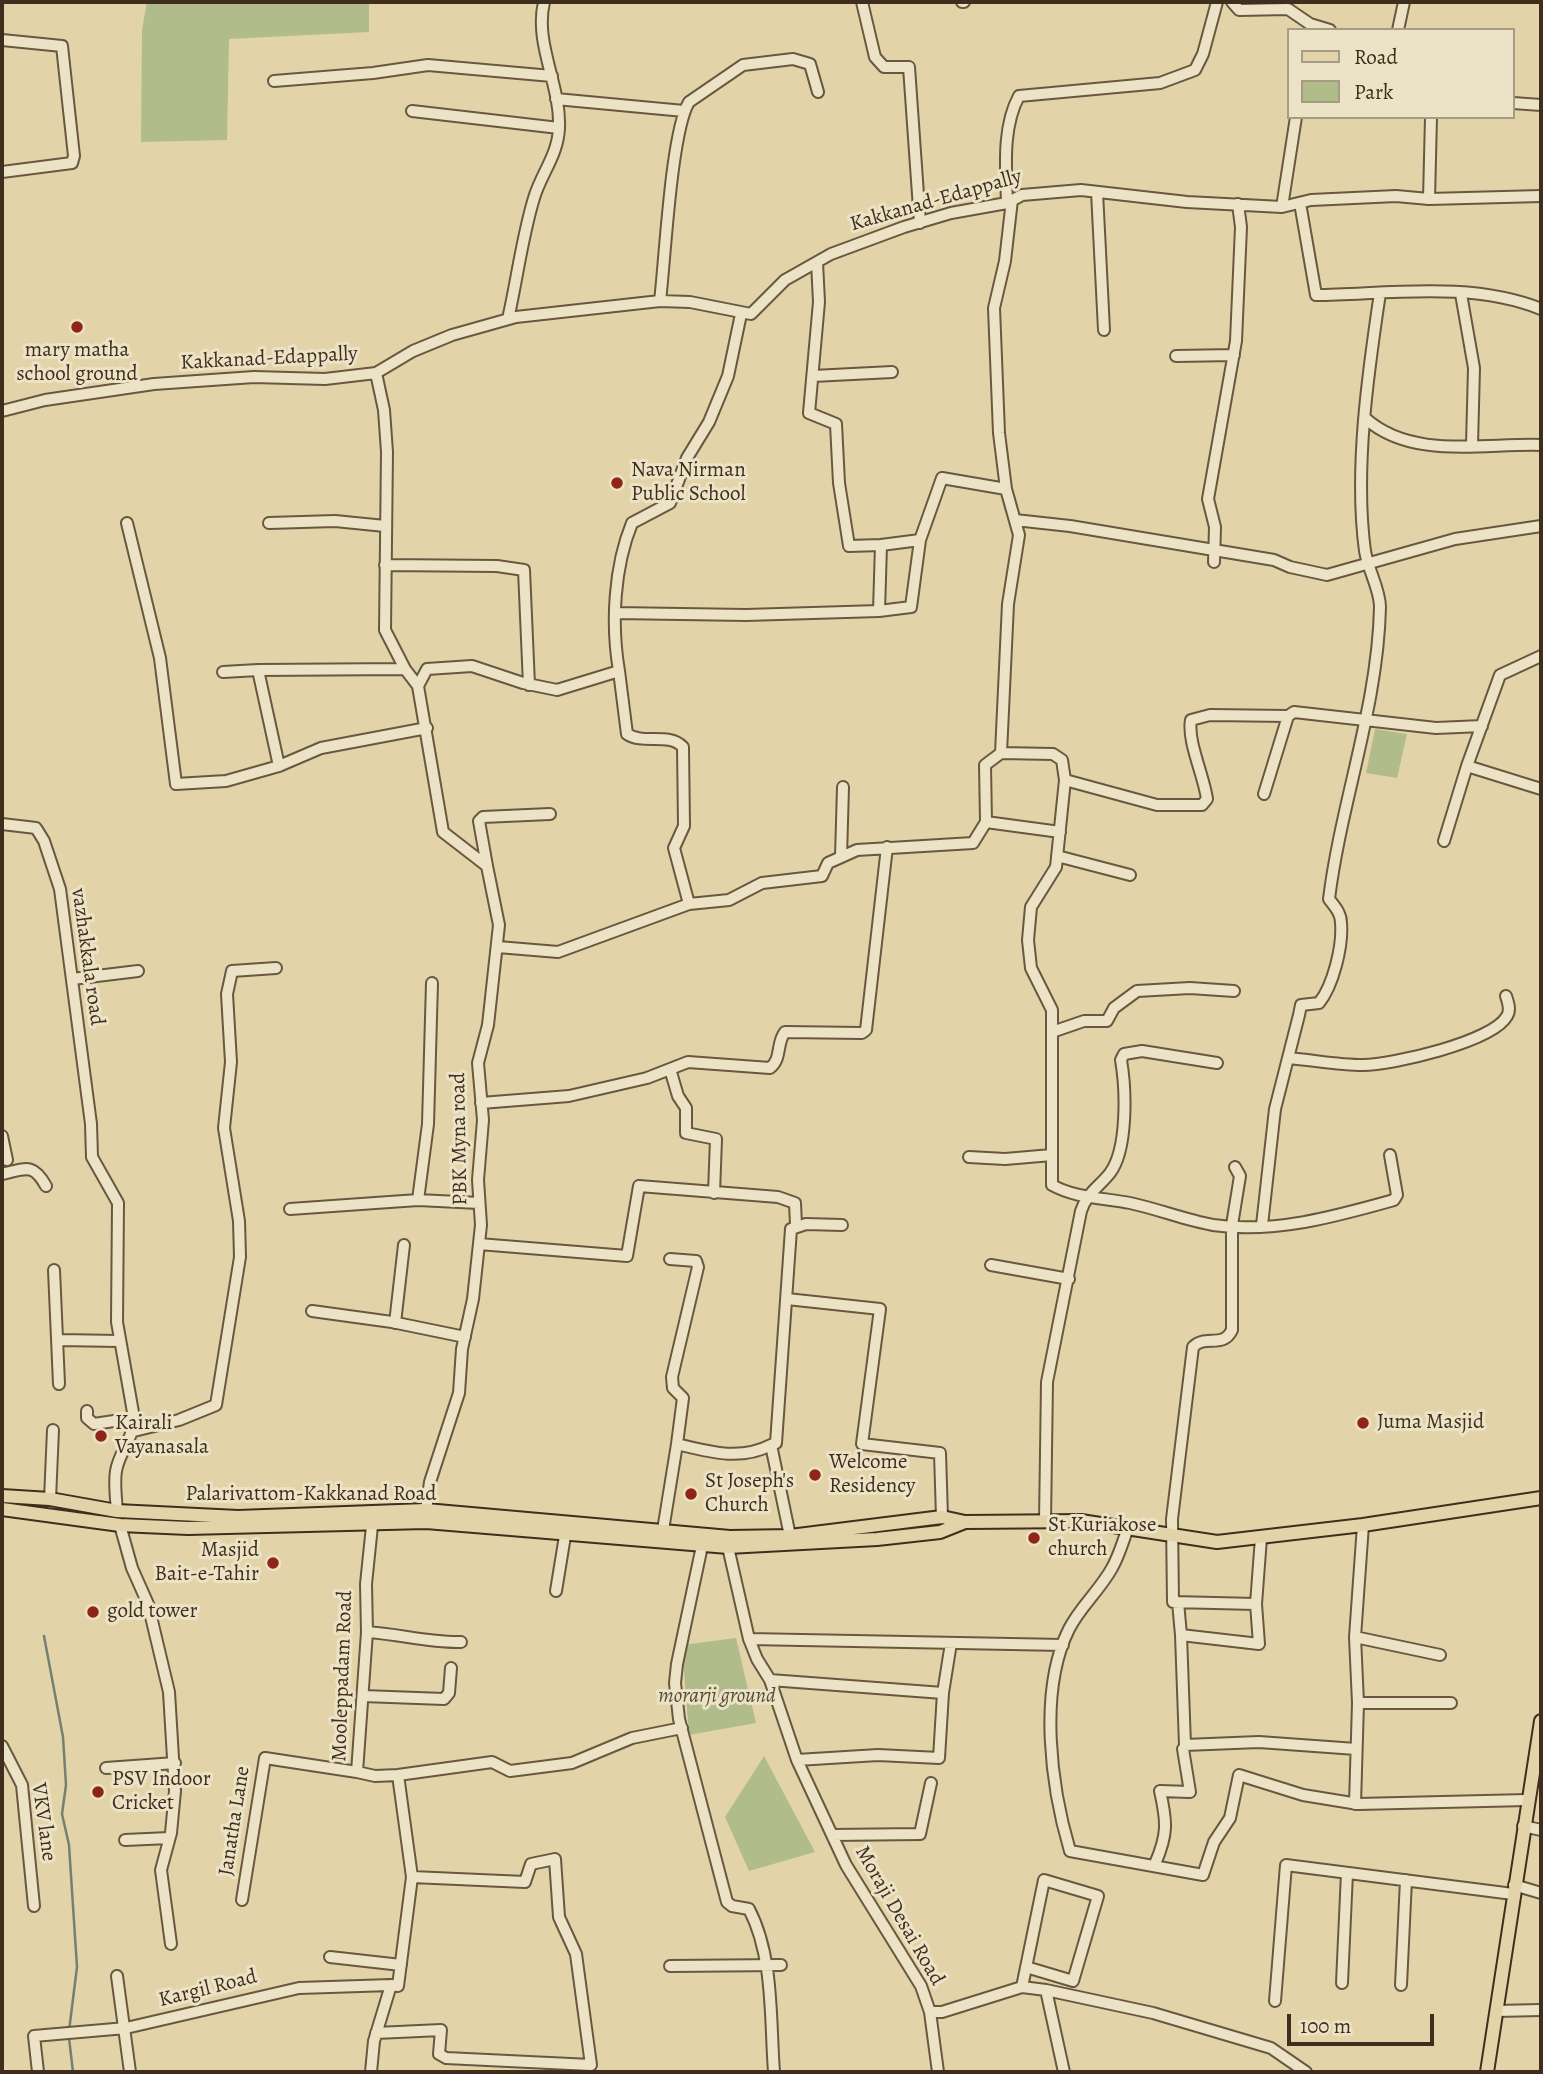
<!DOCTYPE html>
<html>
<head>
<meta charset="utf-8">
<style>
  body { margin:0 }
  #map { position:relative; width:1543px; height:2074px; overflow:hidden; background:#e2d4a8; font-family:Alegreya,serif }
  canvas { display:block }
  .frame { position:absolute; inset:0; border:4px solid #3f2e1e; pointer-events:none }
  .legend { position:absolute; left:1287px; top:28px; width:228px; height:91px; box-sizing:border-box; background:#ece3c6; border:2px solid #a79b83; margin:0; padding:9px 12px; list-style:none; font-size:21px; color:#3f2e1e }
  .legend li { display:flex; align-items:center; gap:14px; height:35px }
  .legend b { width:35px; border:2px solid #a79b83 }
  .scale { position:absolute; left:1287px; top:2014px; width:147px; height:32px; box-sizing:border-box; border:4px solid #3f2e1e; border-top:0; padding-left:9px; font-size:21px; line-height:24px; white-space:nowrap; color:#3f2e1e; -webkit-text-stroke:5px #ece3c6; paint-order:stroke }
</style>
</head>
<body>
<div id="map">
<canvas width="1543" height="2074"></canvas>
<div class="frame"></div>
<ul class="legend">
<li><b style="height:9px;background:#e2d4a8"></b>Road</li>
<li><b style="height:19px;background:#b0bd8a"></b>Park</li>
</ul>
<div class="scale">100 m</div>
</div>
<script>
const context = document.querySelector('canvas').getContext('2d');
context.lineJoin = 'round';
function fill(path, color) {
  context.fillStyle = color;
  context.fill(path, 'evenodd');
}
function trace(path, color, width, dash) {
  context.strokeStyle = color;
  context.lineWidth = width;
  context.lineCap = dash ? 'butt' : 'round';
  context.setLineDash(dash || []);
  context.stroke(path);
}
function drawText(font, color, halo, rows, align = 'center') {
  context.font = font + ' Alegreya,serif';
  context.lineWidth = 6;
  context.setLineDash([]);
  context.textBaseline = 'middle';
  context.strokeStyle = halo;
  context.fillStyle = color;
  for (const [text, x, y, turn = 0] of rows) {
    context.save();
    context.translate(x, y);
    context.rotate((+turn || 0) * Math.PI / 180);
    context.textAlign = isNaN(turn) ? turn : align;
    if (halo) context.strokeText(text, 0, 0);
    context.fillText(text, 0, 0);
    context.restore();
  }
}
fill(new Path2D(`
  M147,2H369V32L229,39L227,140L141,142L142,30Z
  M1375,729L1407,734L1397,778L1366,773Z
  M736,1638L756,1723L689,1735L682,1645Z
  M764,1756L815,1852L749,1871L725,1817Z`), '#b0bd8a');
trace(new Path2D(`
  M44,1636L63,1737L66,1785L62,1814L69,1845L77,1967L69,2031
  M69,2038L73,2072`), '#738172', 2.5);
const minor = new Path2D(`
  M862,2L875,57L884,67H909L920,223
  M962,2H964
  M1232,2L1239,10L1288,9L1310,24L1330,30
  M1398,30L1404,2
  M2,40L62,46L74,156L72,163L2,172
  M274,81L373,73L428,65L552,76
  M556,99L684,111
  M1513,103L1541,105
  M412,111L559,128
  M1097,192L1104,330
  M1429,199L1431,117
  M1007,203C1006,169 1002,127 1019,96L1160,83L1195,70L1203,54L1217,2
  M1300,203L1316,295C1389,294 1471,281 1541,309
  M1282,207L1296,117
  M817,262L819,302L809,413L836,424L839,483L849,546L881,545
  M1461,294L1474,368L1472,445
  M660,301C665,260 671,132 689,102L743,65L793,59L810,64L818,92
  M508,319C517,280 522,237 534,198C541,174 558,155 559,128C561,85 534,44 544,2
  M1176,356L1234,355
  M376,373L384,410L387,452L385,630L405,669L418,686L443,832L487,866L499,925L488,1025L478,1063L483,1120L478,1180L481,1225L473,1299L462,1349L459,1393L430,1482L426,1510
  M813,376L892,372
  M2,411L45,400L154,384L254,377L325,379L376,373L413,351L452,335L516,317L660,301L690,302L751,314L785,280L831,254L904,227L951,213L1007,203L1022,195L1081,190L1187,202L1282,207L1311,200L1396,196L1429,199L1541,196
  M1365,418C1411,460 1484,443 1541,445
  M1015,520L1070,526L1274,560L1290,567L1327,575L1455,539L1541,526
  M127,523L160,658L176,784L226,781L279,766L321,748L427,728
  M269,523L335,521L385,526
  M1214,562L1215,527L1208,499L1236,341L1241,227L1238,204
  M385,565L497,566L524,570L529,685
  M879,611L911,607L920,540
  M616,613L746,615L879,611L881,545L920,540L942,478L1006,489
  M1541,656L1500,675L1467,766L1541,789
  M619,671L627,734C644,745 668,732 683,747L684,826L674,848L689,904
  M223,672L258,670
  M418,686L427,669L472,666L523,683L557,690L619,671C611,624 614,567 632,523L670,503L687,458L709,422L728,376L741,314
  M1001,753L1008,604L1019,535L1006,489L999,433L994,308L1005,261L1012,200
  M279,766L258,670L405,669
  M1065,780L1157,805H1202L1207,799C1204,776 1187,741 1191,720L1210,715L1288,716
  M1264,794L1288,716L1294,712L1436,728L1482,726
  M986,822L985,765L1001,753L1053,754L1062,760L1065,780L1056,867L1031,907L1028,940L1031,968L1052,1010V1185C1075,1198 1104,1198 1130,1203C1158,1209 1185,1220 1213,1225C1274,1234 1337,1216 1394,1200L1397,1195L1390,1155
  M2,824L36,828L44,841L60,889L91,1124L92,1157L118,1203L117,1322L134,1418C134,1438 119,1452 116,1471C114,1483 116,1498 117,1511
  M1444,841L1467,766
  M1057,856L1130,875
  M841,857L843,787
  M487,866L479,821L483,817L550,814
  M498,947L558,952L689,904L729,900L762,883L822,876L828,863L857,850L973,843L986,822L1060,832
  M72,979L138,971
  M1052,1032L1084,1021H1107L1114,1008L1137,991L1190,988L1234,991
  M1288,1058C1313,1060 1338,1065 1363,1065C1391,1065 1493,1042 1507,1016C1511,1010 1508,1002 1506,996
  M670,1069L678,1096L686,1108V1133L716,1139L714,1193
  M481,1103L569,1096L647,1078L688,1062L770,1068C782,1059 776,1043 785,1032L862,1033L866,1030L887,847
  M2,1136L7,1160
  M969,1157L1005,1159L1052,1155
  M1235,1167L1240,1176L1232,1225V1330C1223,1349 1205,1334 1193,1347L1172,1519L1173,1602L1256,1604
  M2,1174C25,1169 33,1162 46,1186
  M418,1200L428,1124L432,983
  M290,1209L418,1200L479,1203
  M1262,1225L1275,1109L1299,1015L1301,1005L1319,1003C1333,986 1343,946 1341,923C1341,913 1335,907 1329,899C1341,802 1378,706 1380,607C1380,589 1368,570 1365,551C1354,470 1368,373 1380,293
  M479,1244L627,1256L639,1186L778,1197L795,1203L796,1225
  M670,1259L696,1261L698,1267L672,1377L673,1388L683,1398L677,1444C710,1452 740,1461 771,1445
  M991,1265L1069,1279
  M54,1270L59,1384
  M787,1299L880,1309L862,1444L940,1453L942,1517
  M312,1311L392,1322L465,1337
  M395,1323L404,1245
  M59,1340L119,1341
  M87,1411V1418L94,1424L134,1418
  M134,1431L179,1420L216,1405L240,1257L239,1221L224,1128L231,1062L227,994L232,971L276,968
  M50,1499L53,1430
  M1045,1522L1047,1382L1081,1211C1087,1193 1099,1187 1110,1173C1128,1149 1126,1089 1121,1060L1124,1054L1142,1051L1217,1063
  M120,1525L132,1568L148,1604L169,1692L175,1791L171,1833L161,1870L171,1944
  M1128,1528C1123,1541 1119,1556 1112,1568C1100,1590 1080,1607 1069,1629C1038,1691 1051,1787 1070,1851L1203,1875L1214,1842L1230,1818L1239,1775L1303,1795L1358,1804L1527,1800
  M663,1530L677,1444
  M790,1536L771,1445L776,1443L791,1229L806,1224L842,1225
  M1261,1538L1256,1604L1259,1644L1181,1635L1185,1745L1259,1742L1356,1749
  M702,1546L677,1664L675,1683L679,1719L727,1902L732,1906L749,1909C774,1957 770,2020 774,2072
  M728,1547L749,1639L757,1659L770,1680L797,1760L846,1865L921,1986L930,2012H942L1022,1987L1046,1990L1153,2013L1271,2048L1306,2072
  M556,1591L565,1536
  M1178,1602L1181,1635
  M367,1632C399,1634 430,1643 461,1642
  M1355,1637L1440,1655
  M749,1639L1063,1645
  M770,1680L943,1693L951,1643
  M363,1696L444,1699L449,1693L451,1668
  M1358,1703H1451
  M2,1746L22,1785L34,1906
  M797,1760L878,1755L939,1758L943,1693
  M106,1768L175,1763
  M398,1775L492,1762L510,1771L572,1763L632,1738L682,1728
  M1355,1804L1358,1703L1355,1637L1363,1525
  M1523,1826L1541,1830
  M832,1835L920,1834L931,1783
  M125,1840L169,1838
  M1155,1864C1168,1834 1167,1822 1160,1791L1190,1792L1183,1749
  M1514,1885L1541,1893
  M242,1900L265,1758L357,1772
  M330,1957L401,1965
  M670,1966L781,1965
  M117,1976L130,2072
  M1342,1983L1347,1873
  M1401,1985L1406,1880
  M1022,1987L1044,1880L1098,1896L1073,1981L1026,1967
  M1046,1990L1064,2072
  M1275,2001L1286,1865L1513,1894
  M1496,2011L1541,2010
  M930,2012L938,2072
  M376,2033L441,2030L439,2054L446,2058L591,2065L576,1954L559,1917L555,1859L531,1864L525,1882L412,1877
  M38,2072L34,2036L126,2028L299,1988L391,1985
  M371,2072L374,2041L391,1985L398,1986L412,1877L398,1775L375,1776L357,1772L367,1632L366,1584L372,1526`);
const major = new Path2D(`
  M2,1496L50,1499L117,1511L238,1517L426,1510L730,1537L790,1536L942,1517L965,1522L1081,1521L1217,1542L1363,1525L1541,1498
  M2,1509L120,1525L188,1528L426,1522L728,1547L877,1539L940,1532L965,1522
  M1487,2072L1541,1721`);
trace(minor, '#685840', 14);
trace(major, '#3f2e1e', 16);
trace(minor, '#ece3c6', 10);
trace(major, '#e2d4a8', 12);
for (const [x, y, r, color] of [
  [77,327,7,"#8f2418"],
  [617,483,7,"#8f2418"],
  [1363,1423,7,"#8f2418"],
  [101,1436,7,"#8f2418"],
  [815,1475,7,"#8f2418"],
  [691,1494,7,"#8f2418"],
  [1034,1538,7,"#8f2418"],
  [273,1563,7,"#8f2418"],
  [93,1612,7,"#8f2418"],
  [98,1792,7,"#8f2418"]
]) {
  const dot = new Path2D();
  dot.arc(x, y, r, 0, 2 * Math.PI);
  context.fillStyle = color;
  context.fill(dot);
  trace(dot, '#ece3c6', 2.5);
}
drawText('21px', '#3f2e1e', '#ece3c6', [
  ["Kakkanad-Edappally",936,201,-16],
  ["Kakkanad-Edappally",269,359,-3],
  ["vazhakkala road",87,957,82],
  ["PBK Myna road",460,1139,-91],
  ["Palarivattom-Kakkanad Road",311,1495],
  ["Mooleppadam Road",343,1676,-88],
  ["Janatha Lane",235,1821,-81],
  ["VKV lane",43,1822,82],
  ["Moraji Desai Road",899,1916,60],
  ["Kargil Road",208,1989,-14]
]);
drawText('21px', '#3f2e1e', '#ece3c6', [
  ["mary matha",77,351,"center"],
  ["school ground",77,375,"center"],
  ["Nava Nirman",631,471],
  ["Public School",631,495],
  ["Juma Masjid",1377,1423],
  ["Kairali",115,1424],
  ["Vayanasala",115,1448],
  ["Welcome",829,1463],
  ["Residency",829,1487],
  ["St Joseph's",705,1482],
  ["Church",705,1506],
  ["St Kuriakose",1048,1526],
  ["church",1048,1550],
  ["Masjid",259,1551,"right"],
  ["Bait-e-Tahir",259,1575,"right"],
  ["gold tower",107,1612],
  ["PSV Indoor",112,1780],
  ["Cricket",112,1804]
], 'left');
drawText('italic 21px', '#564b34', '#ece3c6', [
  ["morarji ground",717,1697]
]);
</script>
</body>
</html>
